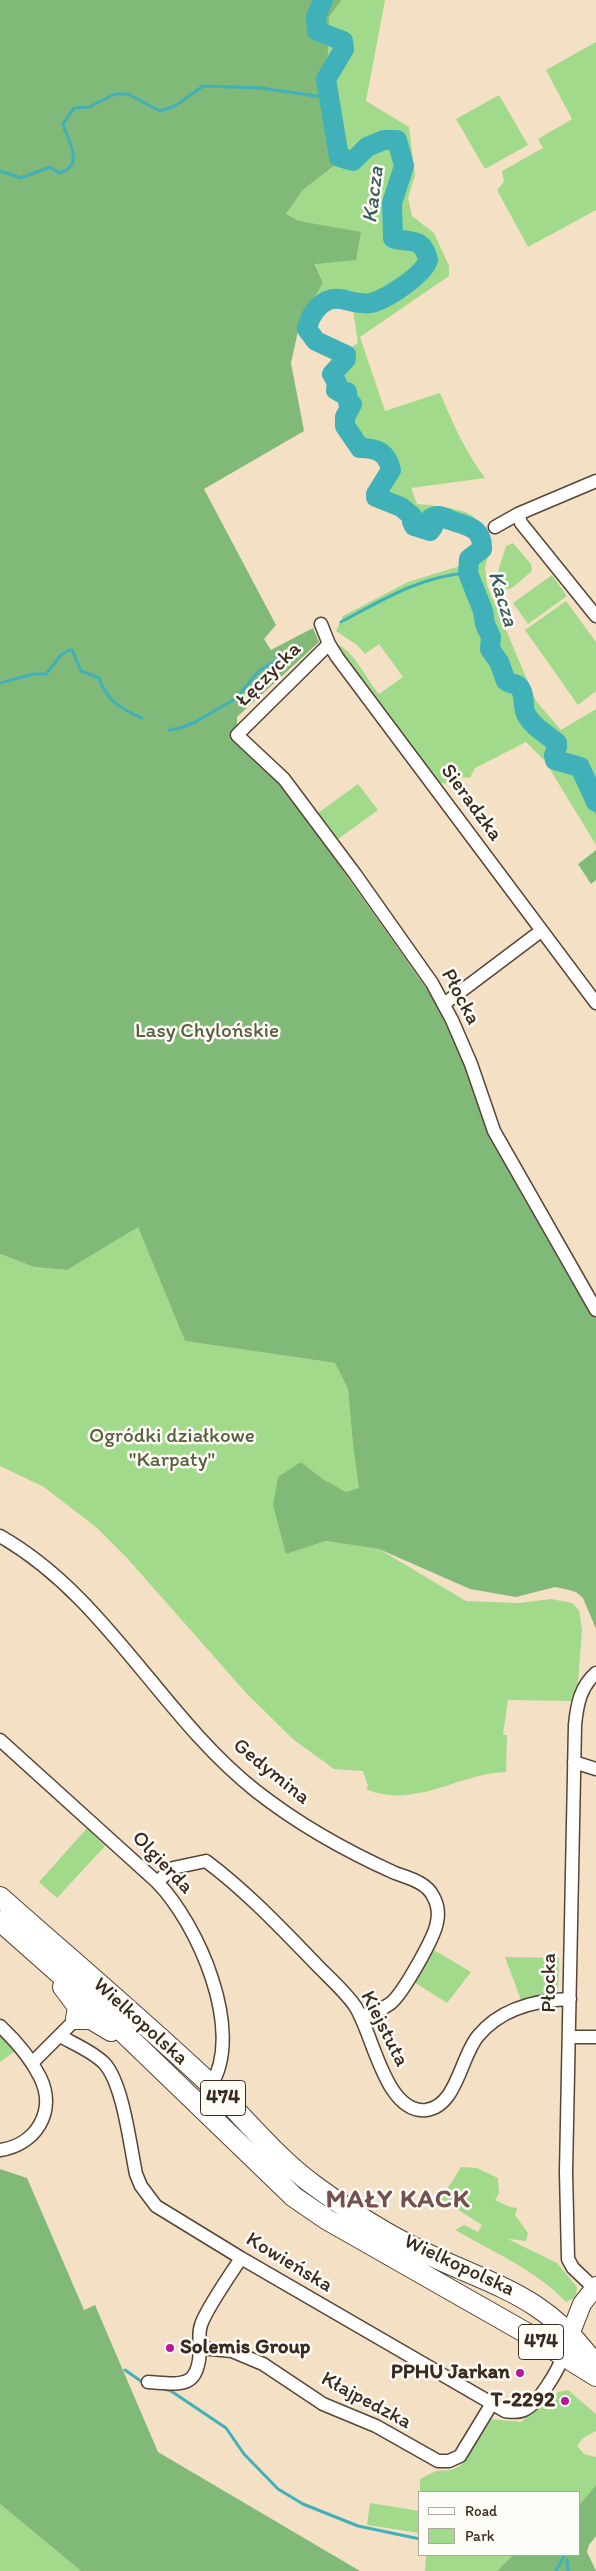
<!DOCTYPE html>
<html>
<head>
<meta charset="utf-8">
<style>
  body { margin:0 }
  #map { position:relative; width:596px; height:2571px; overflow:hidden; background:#f4e0c4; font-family:Itim,sans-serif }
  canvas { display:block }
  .legend { position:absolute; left:418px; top:2491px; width:162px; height:65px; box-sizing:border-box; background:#fdfcf7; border:1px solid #afa8a0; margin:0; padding:6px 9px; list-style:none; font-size:15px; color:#3b2a1e }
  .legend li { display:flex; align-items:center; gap:10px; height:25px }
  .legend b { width:25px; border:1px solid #afa8a0 }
</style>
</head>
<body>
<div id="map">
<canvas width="596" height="2571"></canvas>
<ul class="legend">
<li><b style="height:6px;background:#fff"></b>Road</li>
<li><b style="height:14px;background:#a2da8c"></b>Park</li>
</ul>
</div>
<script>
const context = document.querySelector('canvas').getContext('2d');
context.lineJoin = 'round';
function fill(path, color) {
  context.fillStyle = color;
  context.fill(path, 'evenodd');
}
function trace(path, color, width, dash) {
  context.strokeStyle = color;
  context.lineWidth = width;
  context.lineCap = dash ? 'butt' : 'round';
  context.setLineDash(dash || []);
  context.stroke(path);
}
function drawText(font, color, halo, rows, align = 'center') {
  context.font = font + ' Itim,sans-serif';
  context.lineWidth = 5;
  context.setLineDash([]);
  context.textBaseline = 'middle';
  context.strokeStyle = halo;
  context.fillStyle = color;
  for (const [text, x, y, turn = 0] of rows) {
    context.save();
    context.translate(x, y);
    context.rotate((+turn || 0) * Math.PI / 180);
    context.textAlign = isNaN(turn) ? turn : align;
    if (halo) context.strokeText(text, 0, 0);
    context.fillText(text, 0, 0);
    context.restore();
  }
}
fill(new Path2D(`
  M342,0H385L366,101L409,127L415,175L408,198L412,216L434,233L449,266V276L360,337L385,411L440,393C453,424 465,451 485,478L411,488L417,504C430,505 464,508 474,517C482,525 486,535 491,544L485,568L487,585L536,701L561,730L596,709V787L583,791L596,816V845L545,761L526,742L475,768L470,778C458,774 454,786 439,783L334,643C354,649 366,679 379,694L403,677L379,644L365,654L357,645L336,631L343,616L408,582L460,566C468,549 478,552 468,530C457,527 442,525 436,536C417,541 414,526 404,516C396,508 382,505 373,498L372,493L381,485L389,470C385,452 379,447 360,444L349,418L355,413L352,395L338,373L347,364V350L358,343L351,297H326L309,306L323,283L299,221L286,214L303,190L340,161L331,141L326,117L329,17Z
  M596,42V210L528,247L497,190L504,182L502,171L543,148L538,139L572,119L546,70Z
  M499,95L528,145L485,169L456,119Z
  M513,543L531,564L532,571L512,588L503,590L499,587L497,575L506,546Z
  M552,575L567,596L528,624L513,603Z
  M566,601L596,642V691L578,705L525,630Z
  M358,784L378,810L338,839L318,813Z
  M138,1226L185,1341L335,1363L348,1389L353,1445L360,1488L346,1492L323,1479L301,1462L286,1554L326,1541L379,1549L466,1601L519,1603L551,1599L572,1603L579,1610L582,1630L578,1683L571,1701L508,1700L503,1735H507L506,1772C460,1773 413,1810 366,1789L368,1786L363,1771L334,1769L294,1740L247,1694L127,1558L97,1528L44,1487L0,1466V1254L34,1267L67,1270Z
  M87,1828L105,1846L57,1898L39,1882Z
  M434,1950L471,1972L447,2003L414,1982Z
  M505,1957L559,1958L558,1994L521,2000Z
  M0,2035L15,2051L0,2062Z
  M461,2167L477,2168L498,2178L499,2193L495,2200L510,2207L517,2208L515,2215L528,2233L526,2241L508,2239L557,2263L577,2287L576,2297L566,2302C536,2270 493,2252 455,2230L464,2225L478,2232L482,2225L441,2199Z
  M568,2390L596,2414V2431L583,2438L577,2446L584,2454L596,2457V2485L580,2504V2492H420V2479L436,2471L452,2470L461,2465L483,2424L490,2419L521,2422L558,2392Z
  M370,2503L420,2511V2533L367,2525Z
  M0,2504L81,2571H0Z
  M426,2555H513L497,2571H425Z`), '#a2da8c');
fill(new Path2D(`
  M0,0H342L329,17L326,117L331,141L340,161L303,190L286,214L299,221L361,232L356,260L315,264L323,283L300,322L291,363L304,431L204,489L276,625L264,639L271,650L313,628L319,642L237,717V735L279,780L438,1005L571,1277L596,1319V1629L583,1598L576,1592L565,1589L555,1587L516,1597L470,1589L379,1549L326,1541L286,1554L273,1505L278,1477L301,1462L323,1479L346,1492L359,1488L353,1445L348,1389L335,1363L185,1341L138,1227L67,1270L34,1267L0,1254Z
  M596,787V816L583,791Z
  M596,850V880L591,884L578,864Z
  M0,2169L27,2178L84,2310L95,2305L158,2452L360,2571H81L0,2504Z
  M596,2485V2536L589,2545L587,2552L596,2571H497L513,2555H580V2504Z`), '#81ba78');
trace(new Path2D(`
  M0,171L21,178L50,167L59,173C86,165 68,142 63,124L74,108L89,107L115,94H128L160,111L175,106L203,86L261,88L329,98
  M341,622C382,600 421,576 468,573
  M0,683L34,674H46L61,655L69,650H72L81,671L99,678C106,700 121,709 142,718
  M169,730L180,728L195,722L235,699L260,670L299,646
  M125,2370L145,2384
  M161,2388L171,2391L226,2428L244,2454L278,2489L303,2504L358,2526L420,2539
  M567,2560L568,2571
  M556,2571L564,2556`), '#40b1b9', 3);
trace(new Path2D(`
  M323,0L316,17L317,31L343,41L344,49L326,79L339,157L353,161L367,147L384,140H397L404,166L392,203L393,238C410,244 422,235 428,260C424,275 385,300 371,303C361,305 350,301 341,299C322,296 310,314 307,329L316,341L346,355V359L332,374L337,383L336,390L341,393L347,392L348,402L352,404L345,417V426L360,448C377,448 387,452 391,470L376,494V497L401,507L412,516V522L414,526L430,531L433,527L431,518C438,514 443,517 450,520C465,526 483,526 482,549L469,559L468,573L483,611L485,624L491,637L490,649L499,662L506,681C509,683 514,684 517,685C527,692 521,707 527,716C535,729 546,733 557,743V747L554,755L555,760L580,767L596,802`), '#40b1b9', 20);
const street = new Path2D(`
  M518,514L521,523L596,616
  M495,527L518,514L596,481
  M321,624L329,644L337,657L596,1003
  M329,644L237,735L284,779L355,874L432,983L452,1020L471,1064L494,1131L596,1310
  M444,1004L541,931
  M0,1536C107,1597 161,1716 256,1791C298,1824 346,1851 395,1873C408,1878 426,1882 433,1896C437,1903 439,1913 437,1922C435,1937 403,1993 391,2003C382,2010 371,2013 360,2016
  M0,1740L157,1882C198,1924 245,2031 211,2085
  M574,1762L596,1769
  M157,1882L173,1868L206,1861C246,1891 279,1926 314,1962C327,1976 344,1990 355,2006C373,2033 385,2114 426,2110C457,2106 460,2058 478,2036C501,2008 536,2000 570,1999
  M0,2026C16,2041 30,2057 40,2077C57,2111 36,2145 0,2150
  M60,2036C74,2044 92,2051 104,2063C123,2083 130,2145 136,2174L141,2186L156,2206L241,2258L505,2411C511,2412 518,2413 524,2410C538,2404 559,2370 563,2355
  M570,2037H596
  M32,2063L76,2019
  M594,2288L573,2268L568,2259L566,2172L575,1725C577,1705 580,1687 596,1673
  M200,2348L232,2351L263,2364L323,2404L376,2426L438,2461H449L460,2456L491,2405
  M148,2382C181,2384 199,2390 200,2348C200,2340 198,2333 201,2325C206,2309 231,2274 241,2258`);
const secondary = new Path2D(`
  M566,2345L582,2304L596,2286`);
const primary = new Path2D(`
  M0,1897C70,1959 142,2020 210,2084C245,2118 275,2157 315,2186C348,2210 385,2234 423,2252C496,2287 546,2295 596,2366
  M0,1921L95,2005L294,2197L326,2219L528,2334L596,2376
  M63,1987L78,2007L76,2019H91L111,2031`);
trace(street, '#574537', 15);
trace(secondary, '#574537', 20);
trace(primary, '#574537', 22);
trace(street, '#fff', 12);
trace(secondary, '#fff', 18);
trace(primary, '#fff', 20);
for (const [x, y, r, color] of [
  [170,2348,5,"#b5179e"],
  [520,2373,5,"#b5179e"],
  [565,2401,5,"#b5179e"]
]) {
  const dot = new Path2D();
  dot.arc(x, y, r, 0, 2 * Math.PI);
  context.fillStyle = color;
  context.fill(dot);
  trace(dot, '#fdfcf7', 2);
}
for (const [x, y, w] of [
  [223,2098,45],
  [541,2342,45]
]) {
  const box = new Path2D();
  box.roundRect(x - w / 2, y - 17.5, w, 35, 4);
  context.fillStyle = '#fdfcf7';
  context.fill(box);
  trace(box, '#3b2a1e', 1);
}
drawText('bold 20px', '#3b2a1e', null, [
  ["474",223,2098],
  ["474",541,2342]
]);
drawText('21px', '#3b2a1e', '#fdfcf7', [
  ["Łęczycka",269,675,-45],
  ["Sieradzka",471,803,54],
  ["Płocka",460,997,62],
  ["Gedymina",271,1772,39],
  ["Olgierda",162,1863,46],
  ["Płocka",550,1983,-90],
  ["Wielkopolska",140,2022,42],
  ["Kiejstuta",384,2029,63],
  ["Kowieńska",289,2263,31],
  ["Wielkopolska",459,2266,25],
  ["Kłajpedzka",366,2401,28]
]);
drawText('21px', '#5a5f3f', '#fdfcf7', [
  ["Lasy Chylońskie",207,1032],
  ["Ogródki działkowe",172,1437],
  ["\"Karpaty\"",172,1461]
]);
drawText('bold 21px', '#3b2a1e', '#fdfcf7', [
  ["Solemis Group",180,2348,"left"],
  ["PPHU Jarkan",510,2373],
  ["T-2292",555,2401]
], 'right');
drawText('italic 22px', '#3d605c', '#fdfcf7', [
  ["Kacza",374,195,-83],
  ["Kacza",502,599,73]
]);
context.letterSpacing = '1px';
drawText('bold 26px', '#745151', '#fdfcf7', [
  ["MAŁY KACK",398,2200]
]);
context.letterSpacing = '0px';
</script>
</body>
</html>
